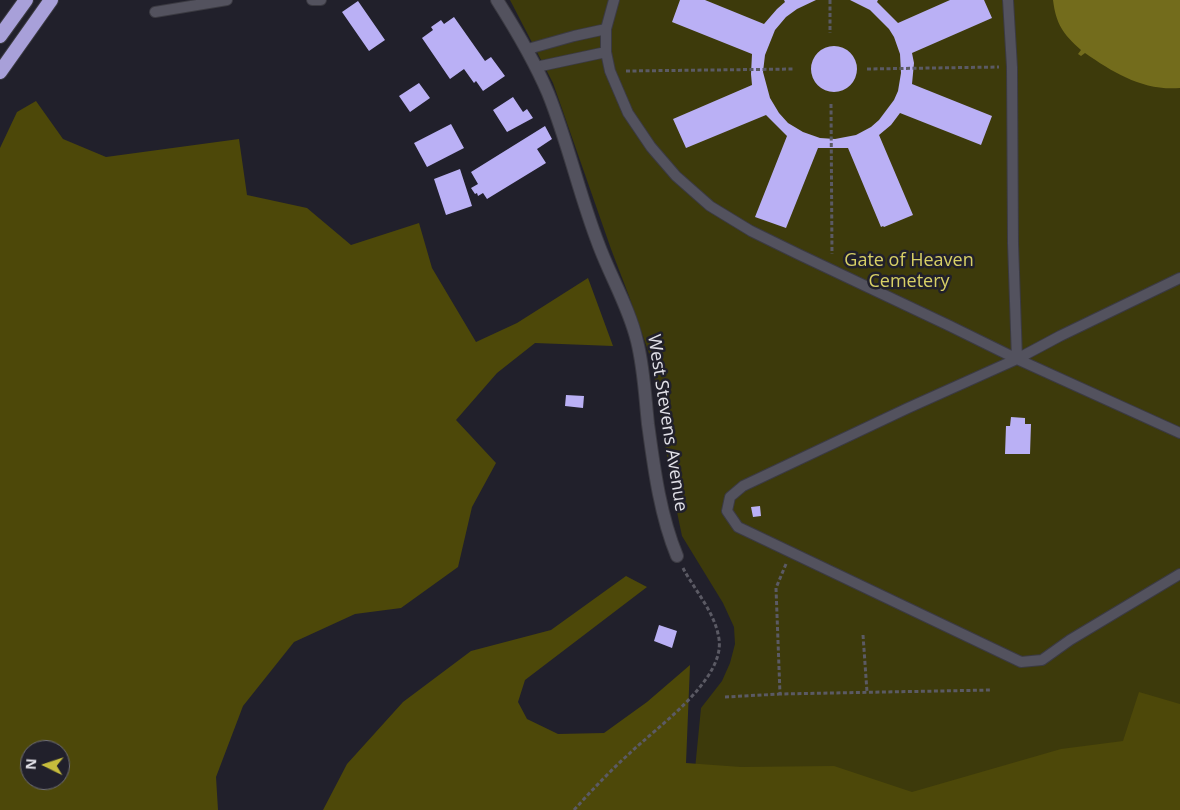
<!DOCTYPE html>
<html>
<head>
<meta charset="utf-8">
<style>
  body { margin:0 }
  #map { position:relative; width:1180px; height:810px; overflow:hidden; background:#21202b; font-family:"Open Sans",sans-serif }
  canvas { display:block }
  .north { position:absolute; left:20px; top:740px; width:50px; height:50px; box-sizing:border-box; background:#21202b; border:1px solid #6f6e77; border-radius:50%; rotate:274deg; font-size:14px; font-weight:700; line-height:20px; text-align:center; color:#e3e2e9 }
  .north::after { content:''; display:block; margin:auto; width:18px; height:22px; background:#c6bc3c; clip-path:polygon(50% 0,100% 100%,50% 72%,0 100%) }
</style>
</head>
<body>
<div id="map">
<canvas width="1180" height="810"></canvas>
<div class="north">N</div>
</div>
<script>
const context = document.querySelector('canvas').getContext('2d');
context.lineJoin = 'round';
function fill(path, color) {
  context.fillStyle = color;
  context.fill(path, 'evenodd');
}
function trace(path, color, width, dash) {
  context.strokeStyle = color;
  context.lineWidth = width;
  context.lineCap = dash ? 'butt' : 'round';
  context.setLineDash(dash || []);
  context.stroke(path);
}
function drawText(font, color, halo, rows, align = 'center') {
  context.font = font + ' "Open Sans",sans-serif';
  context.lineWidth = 5;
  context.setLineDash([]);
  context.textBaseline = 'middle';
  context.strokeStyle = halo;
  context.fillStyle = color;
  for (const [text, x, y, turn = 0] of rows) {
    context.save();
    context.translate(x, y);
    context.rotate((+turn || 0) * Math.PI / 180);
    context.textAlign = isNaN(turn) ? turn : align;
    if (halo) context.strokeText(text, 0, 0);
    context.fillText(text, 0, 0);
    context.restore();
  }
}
fill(new Path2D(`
  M510,0H1180V810H691L701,708L722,681L730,663L735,644L734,627L723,603L682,536L672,488L652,362L629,296L611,249L553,83Z`), '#3d3a0b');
fill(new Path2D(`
  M36,101L63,139L106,157L239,139L247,195L307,208L351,245L419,223L432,268L476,342L517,323L588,278L613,346L535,343L497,373L456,420L496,463L472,507L458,567L401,608L355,614L294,642L243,706L216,777L218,810H0V148L17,112ZM30,750H60V780H30Z
  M626,576L647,587L525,680L518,702L527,719L558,734L604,733L647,702L690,665L686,763L741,767L834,766L912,792L1061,749L1123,741L1139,692L1180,704V810H323L347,764L403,702L471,651L551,630Z`), '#4d4809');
fill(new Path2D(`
  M1053,0H1180V88C1143,91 1114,73 1085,53L1081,56L1078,54L1081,50C1063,34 1056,24 1053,0Z`), '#736c1c');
fill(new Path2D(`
  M680,0H705L764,24L777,9L785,2L784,0H816L797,9L786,17L775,30L765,55L763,72L770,98L779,113L788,123L803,132L820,138L835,139L856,135L871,127L879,120L894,100L898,91L901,73L900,54L894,37L889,29L870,10L850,0H878L877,2L898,23L950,0H984L992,18L912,53L914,63L912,84L992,116L981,145L900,113L891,125L879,135L913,215L884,227L883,226L881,227L848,148H818L786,228L755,217L787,136L766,115L686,148L673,119L752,85L751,74L752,54L672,22Z
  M358,1L385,40L369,51L342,12Z
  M454,17L485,61L491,57L505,76L483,91L476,81L474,83L464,69L450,79L422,38L433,30L431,27L441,20L444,24Z
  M811 69a23 23 0 1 1 46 0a23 23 0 1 1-46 0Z
  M419,83L430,98L410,112L399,96Z
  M513,97L523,112L527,109L533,118L507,132L493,110Z
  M451,124L464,148L427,167L414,143Z
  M545,126L552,139L537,149L546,163L487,199L483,193L478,196L477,193L475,194L471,188L478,184L471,172Z
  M460,169L472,206L446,215L434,179Z
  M566,395L584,396L583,408L565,406Z
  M1011,417L1025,418V424H1031L1030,454H1005L1006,426H1010Z
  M760,506L761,516L753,517L751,507Z
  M659,625L677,631L672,648L654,641Z`), '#bab0f5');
const service = new Path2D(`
  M312,0H321
  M614,0L606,29V52L610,71L628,113L651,147L676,176L710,206L751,231L798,254L950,326L1017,359L1180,433
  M1008,0L1012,67L1013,243L1017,359
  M155,12L227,0
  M528,49L574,36L606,29
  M536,67L606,52
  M1180,278L1060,336L1017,359L908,408L743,486L730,497L727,511L738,527L1021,662L1042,660L1070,640L1180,574`);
const minor = new Path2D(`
  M497,0C516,30 534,60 548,93C568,142 579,194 598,243C610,276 629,307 637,341C644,369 645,396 648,424C654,468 660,515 677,556`);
const trunk = new Path2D(`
  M0,36L26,0
  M0,72L51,0`);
trace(service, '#3b3a42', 12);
trace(minor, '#3b3a42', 14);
trace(trunk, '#3b3a42', 16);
trace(new Path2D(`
  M830,0V33
  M867,69L999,67
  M626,71L795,69
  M831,104L832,254
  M786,564L776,588L780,694L991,690
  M863,635L867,692
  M725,697L780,694
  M574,810C592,790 610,771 630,753C657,727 725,680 719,639C715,612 695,591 683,568`), '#5b5a64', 3, [4, 2.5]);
trace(service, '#53525e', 10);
trace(minor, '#53525e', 12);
trace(trunk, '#a8a0d9', 14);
drawText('18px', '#d8d066', '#21202b', [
  ["Gate of Heaven",909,261],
  ["Cemetery",909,282]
]);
drawText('18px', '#e3e2e9', '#21202b', [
  ["West Stevens Avenue",667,423,81]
]);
</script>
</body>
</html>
